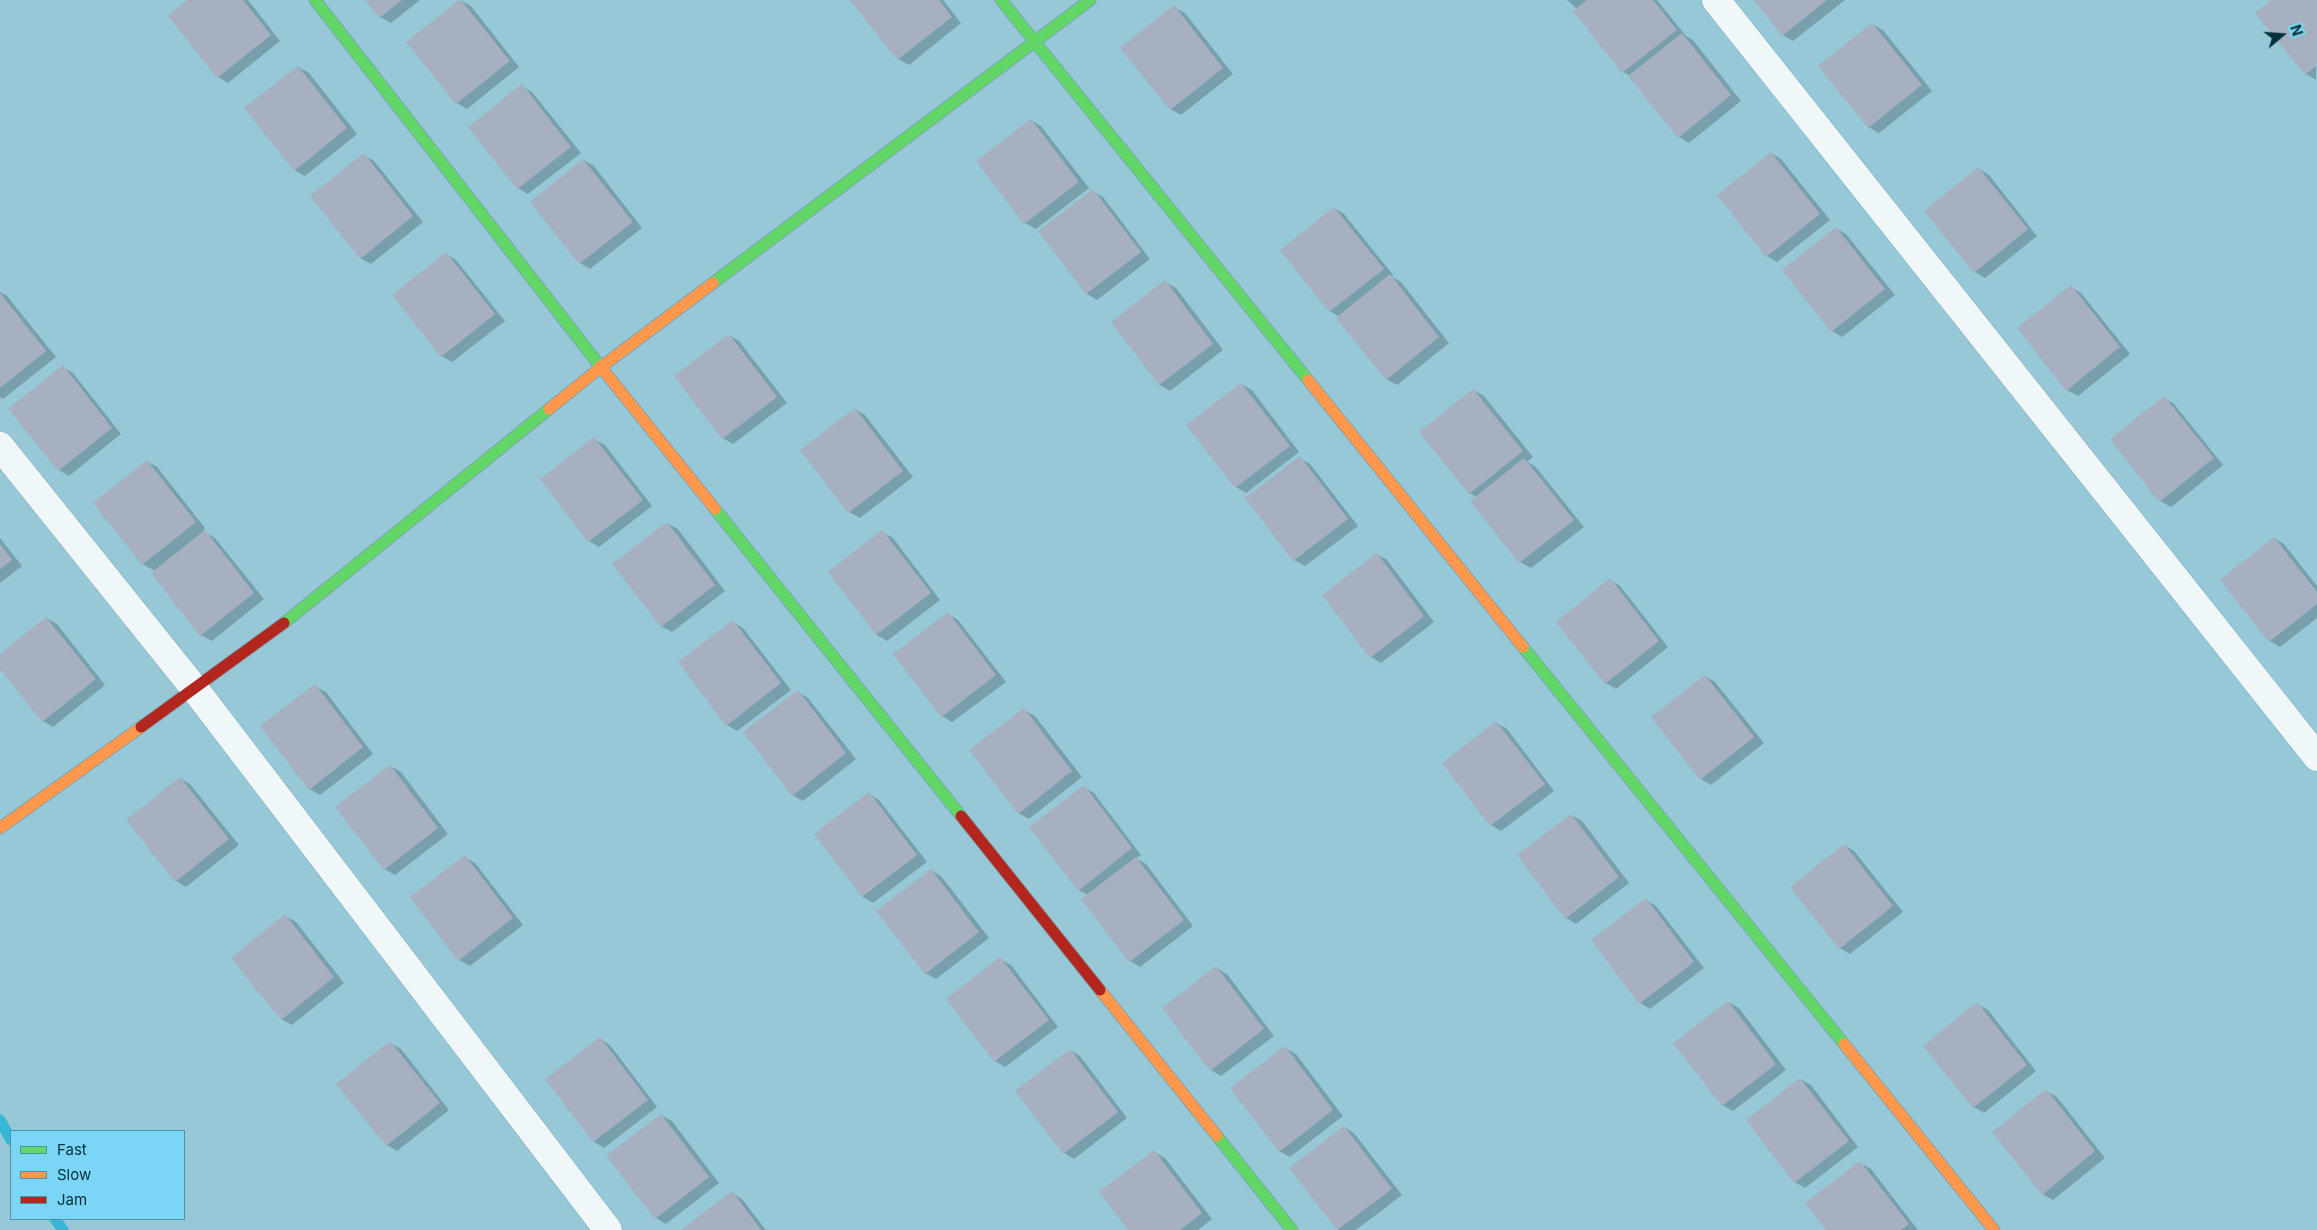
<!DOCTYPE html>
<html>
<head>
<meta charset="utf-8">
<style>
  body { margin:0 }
  #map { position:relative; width:2317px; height:1230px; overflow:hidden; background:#96c8d8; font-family:Inter,sans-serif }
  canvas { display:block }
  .legend { position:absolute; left:10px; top:1130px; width:175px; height:90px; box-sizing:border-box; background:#7ad6f4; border:1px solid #4b93aa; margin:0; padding:6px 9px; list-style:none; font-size:15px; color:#042f3b }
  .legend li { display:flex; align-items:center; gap:10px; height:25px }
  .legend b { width:25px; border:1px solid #4b93aa }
  .north { position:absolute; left:2257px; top:10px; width:50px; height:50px; -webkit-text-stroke:4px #7ad6f4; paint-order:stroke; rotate:72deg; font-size:14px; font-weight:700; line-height:20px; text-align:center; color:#042f3b }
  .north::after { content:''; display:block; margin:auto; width:18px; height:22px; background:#042f3b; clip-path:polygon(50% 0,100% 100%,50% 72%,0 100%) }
</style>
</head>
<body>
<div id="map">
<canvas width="2317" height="1230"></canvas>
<ul class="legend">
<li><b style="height:6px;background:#63d668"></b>Fast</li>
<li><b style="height:6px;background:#ff974d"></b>Slow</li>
<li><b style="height:6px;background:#b3261e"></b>Jam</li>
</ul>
<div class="north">N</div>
</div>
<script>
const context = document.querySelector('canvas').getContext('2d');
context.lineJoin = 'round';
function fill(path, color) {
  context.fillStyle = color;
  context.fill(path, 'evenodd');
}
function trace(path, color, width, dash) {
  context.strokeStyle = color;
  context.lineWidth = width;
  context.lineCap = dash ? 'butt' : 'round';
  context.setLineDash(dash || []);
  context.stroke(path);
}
fill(new Path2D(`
  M189,0H248L280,41L228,83L218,77Z
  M367,0H420L391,23L380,17Z
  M460,0L471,6L519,67L467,109L457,103Z
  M852,0H943L961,23L909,65L898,59Z
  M1567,0H1657L1686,36L1693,40L1741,101L1689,143L1679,137L1631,76L1623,72L1575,11L1577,9Z
  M1755,0H1845L1793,41L1783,35Z
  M2273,0H2317L2316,80L2306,74Z
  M1174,7L1185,13L1233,74L1181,115L1170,109Z
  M1872,24L1883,30L1932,91L1879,133L1868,127Z
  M298,67L309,73L357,134L305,176L294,170Z
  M522,86L532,92L581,153L528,194L518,188L470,127Z
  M1031,120L1041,126L1089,188L1036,229L1025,223L978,161Z
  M1771,153L1781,159L1830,220L1777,262L1767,256Z
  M364,155L374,161L423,222L371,264L360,258Z
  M584,160L594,166L642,228L590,269L580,263Z
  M1979,169L1989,175L2037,236L1985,278L1975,272Z
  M1093,191L1103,197L1150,259L1097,300L1087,294L1039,232Z
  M1334,208L1344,214L1393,275L1392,277L1401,282L1449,343L1397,385L1386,379L1340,317L1330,311L1282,250Z
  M1836,228L1846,234L1895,295L1842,337L1832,331Z
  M446,254L456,260L505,321L452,362L442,356Z
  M1165,282L1176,288L1223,350L1170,391L1160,385L1112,323Z
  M2071,287L2081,293L2130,354L2078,396L2067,390Z
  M0,292L7,296L56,357L3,399L0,397Z
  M729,335L739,341L787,403L733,444L723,438Z
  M63,367L73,373L121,434L69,476L59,470Z
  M1241,384L1252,390L1299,452L1246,493L1236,487Z
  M1473,390L1484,396L1533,457L1527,462L1535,466L1584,527L1531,568L1520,562L1472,501L1477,497L1469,493Z
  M2164,398L2174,404L2223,465L2171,507L2160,501Z
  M855,409L865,415L913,477L860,518L849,512L802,450Z
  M594,439L605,445L652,506L599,547L589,541Z
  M1300,458L1310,464L1358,526L1305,566L1294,560L1247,499Z
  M147,461L157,467L205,528L203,531L215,538L264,599L212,641L201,635L155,571L143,564L94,503Z
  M667,523L678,529L725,591L672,632L661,626Z
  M882,532L893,538L940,600L887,641L877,635L829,573Z
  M0,538L22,566L0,583Z
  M2274,538L2284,544L2317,586V618L2280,647L2270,641Z
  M1377,554L1387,560L1434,622L1381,663L1371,657Z
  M1610,580L1620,586L1668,647L1616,689L1606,683Z
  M948,614L958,620L1006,682L952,722L942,716L895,654Z
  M46,618L57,624L105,685L53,727L43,721L0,667V656Z
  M733,622L743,628L791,690L737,731L727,725Z
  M1705,676L1715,682L1764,743L1711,785L1701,779Z
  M315,686L326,692L373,754L320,795L309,789Z
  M798,692L808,698L856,759L803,801L792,795Z
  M1024,710L1035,716L1082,777L1029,819L1018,813Z
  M1497,723L1507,729L1554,791L1501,831L1491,825Z
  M390,766L401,772L448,834L395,875L384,869Z
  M180,778L190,784L239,845L186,887L176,881L128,820Z
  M1084,787L1094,793L1141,855L1136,858L1146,864L1193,926L1140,967L1130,961L1088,895L1078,890Z
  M869,794L879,800L927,862L873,903L863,897L816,835Z
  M1571,815L1582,821L1629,883L1576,924L1566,918Z
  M1844,845L1854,851L1903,912L1850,954L1840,948L1792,887Z
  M465,857L475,863L523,925L470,966L459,960Z
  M931,870L941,876L989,938L936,979L925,973Z
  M1646,900L1656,906L1704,968L1650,1009L1640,1003Z
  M285,916L296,922L344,983L292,1025L281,1019Z
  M1000,959L1011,965L1058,1027L1005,1067L995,1061Z
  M1217,968L1227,974L1274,1036L1221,1076L1211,1070Z
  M1728,1002L1739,1008L1786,1070L1733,1111L1722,1105Z
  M1977,1004L1988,1010L2036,1071L1984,1113L1974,1107Z
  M600,1039L610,1045L657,1107L604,1148L594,1142L547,1080Z
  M390,1043L401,1049L449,1110L397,1151L387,1145Z
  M1285,1048L1296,1054L1343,1116L1290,1157L1279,1151Z
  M1070,1050L1080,1056L1127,1118L1074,1159L1064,1153L1016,1091Z
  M1800,1079L1811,1085L1858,1147L1805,1188L1795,1182Z
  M2046,1091L2057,1097L2105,1158L2053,1200L2042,1194Z
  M661,1115L672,1121L719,1183L666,1224L656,1218Z
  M1344,1127L1354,1133L1402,1195L1356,1230H1338L1291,1168Z
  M1154,1152L1165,1158L1212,1219L1198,1230H1130Z
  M1860,1163L1871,1169L1918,1230H1828Z
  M732,1193L742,1199L766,1230H683Z`), '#0003');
trace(new Path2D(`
  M0,1120L11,1140
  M55,1219L63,1230`), '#38b6d5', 11);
fill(new Path2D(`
  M187,0H243L271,35L217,78L168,16Z
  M365,0H402L379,18Z
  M459,0H461L510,61L456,104L406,42Z
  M850,0H939L952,17L897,60Z
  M1587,0H1653L1677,30L1622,73L1573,11Z
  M1754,0H1827L1782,36Z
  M2271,0H2317V65L2305,75L2255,13Z
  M1174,5L1223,68L1170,110L1120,48Z
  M1872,23L1922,85L1868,128L1818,66Z
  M1682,33L1731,95L1678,138L1628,76Z
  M298,66L347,128L294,171L244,108Z
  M522,84L571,147L517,189L468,127Z
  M1031,119L1079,182L1024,224L976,161Z
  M1771,152L1820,214L1766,257L1717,195Z
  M364,153L413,216L360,259L310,196Z
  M583,159L633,222L579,264L530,202Z
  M1978,167L2028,229L1974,273L1924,211Z
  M1093,189L1141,252L1086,294L1038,231Z
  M1334,207L1384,269L1329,312L1280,250Z
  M1836,227L1885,289L1831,332L1782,270Z
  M446,252L495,314L441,357L392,295Z
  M1390,274L1439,337L1386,380L1336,318Z
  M1165,280L1213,344L1159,385L1111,322Z
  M2071,285L2120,347L2066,391L2017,328Z
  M0,293L46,351L0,388Z
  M729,334L777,397L722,439L674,376Z
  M63,365L112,428L58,471L8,409Z
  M1241,383L1290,446L1235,488L1186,425Z
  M1473,389L1523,451L1469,494L1419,432Z
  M2164,396L2214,458L2159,502L2110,439Z
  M855,408L903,471L848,513L800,450Z
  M594,437L643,500L588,542L540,479Z
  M1300,456L1348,519L1293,561L1245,498Z
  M1524,458L1574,520L1519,563L1470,501Z
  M147,460L196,522L142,565L93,503Z
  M667,522L715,585L661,627L612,564Z
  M205,530L254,593L200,636L151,573Z
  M882,530L931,593L876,635L828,572Z
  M2274,537L2317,592V604L2269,642L2220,580Z
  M0,544L12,560L0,569Z
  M1377,553L1424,616L1370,658L1322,595Z
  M1610,578L1659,641L1605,684L1556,622Z
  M948,612L996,675L941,717L893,654Z
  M46,617L96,679L42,722L0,669V654Z
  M733,620L781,683L726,726L678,662Z
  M1705,675L1754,737L1700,780L1651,717Z
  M315,684L363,747L309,790L260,726Z
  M798,690L846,753L792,796L743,732Z
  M1024,708L1072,771L1018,814L969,750Z
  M1496,721L1545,784L1490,826L1442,763Z
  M390,765L438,828L384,870L335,807Z
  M180,777L229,839L175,882L126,820Z
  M1084,785L1132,848L1078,891L1029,827Z
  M869,792L917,855L862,897L814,834Z
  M1571,814L1619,877L1565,919L1517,855Z
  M1844,844L1893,906L1839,949L1790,887Z
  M465,855L513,918L458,961L410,897Z
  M1136,857L1184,920L1129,962L1081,899Z
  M931,869L979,932L925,974L876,911Z
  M1646,898L1694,962L1639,1004L1591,940Z
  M285,914L334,977L281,1020L231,958Z
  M1000,957L1049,1020L994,1062L946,999Z
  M1216,966L1264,1029L1210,1071L1162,1008Z
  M1728,1001L1776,1064L1722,1106L1673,1043Z
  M1977,1002L2027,1065L1973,1108L1923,1046Z
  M600,1037L648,1100L593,1142L545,1079Z
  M390,1041L440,1103L386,1146L336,1084Z
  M1285,1046L1333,1110L1279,1152L1230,1088Z
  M1070,1049L1118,1112L1063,1154L1015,1091Z
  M1800,1078L1849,1141L1794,1183L1746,1120Z
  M2046,1089L2095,1151L2042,1195L1992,1132Z
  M661,1114L709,1177L655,1219L606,1156Z
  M1344,1126L1392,1189L1337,1230L1289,1168Z
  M1154,1150L1202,1213L1180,1230H1128L1099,1192Z
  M1860,1161L1909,1224L1901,1230H1826L1805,1203Z
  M732,1191L761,1230H681Z`), '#a6b0c0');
const street = new Path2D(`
  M1716,0L2317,757
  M0,446L194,688L608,1230`);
const fast = new Path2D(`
  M315,0L600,366
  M1001,0L1308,380
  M713,283L1090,0
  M715,509L961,816
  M284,623L549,409
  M1523,647L1844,1044
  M1217,1136L1292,1230`);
const slow = new Path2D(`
  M600,366L715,509
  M1308,380L1523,647
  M549,409L601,367L713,283
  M0,828L141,727
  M1100,990L1217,1136
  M1844,1044L1994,1230`);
const jam = new Path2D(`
  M141,727L284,623
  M961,816L1100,990`);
trace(street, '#7ca5b2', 29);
trace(fast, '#7ca5b2', 13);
trace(slow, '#7ca5b2', 13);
trace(jam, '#7ca5b2', 13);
trace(street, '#eff7f9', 28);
trace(fast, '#63d668', 11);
trace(slow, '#ff974d', 11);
trace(jam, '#b3261e', 11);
</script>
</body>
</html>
